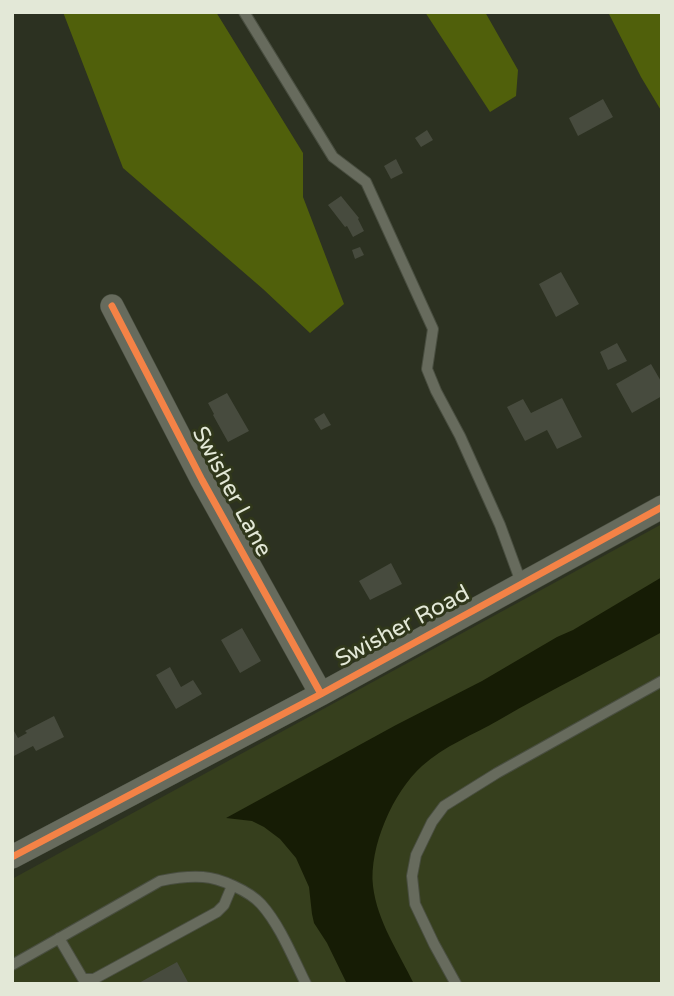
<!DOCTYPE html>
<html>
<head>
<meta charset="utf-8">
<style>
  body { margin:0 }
  #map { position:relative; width:674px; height:996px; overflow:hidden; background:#2c3121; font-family:"Varela Round",sans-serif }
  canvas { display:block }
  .frame { position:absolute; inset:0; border:14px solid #e3e8d7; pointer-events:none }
</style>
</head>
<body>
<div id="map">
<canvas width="674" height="996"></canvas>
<div class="frame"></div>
</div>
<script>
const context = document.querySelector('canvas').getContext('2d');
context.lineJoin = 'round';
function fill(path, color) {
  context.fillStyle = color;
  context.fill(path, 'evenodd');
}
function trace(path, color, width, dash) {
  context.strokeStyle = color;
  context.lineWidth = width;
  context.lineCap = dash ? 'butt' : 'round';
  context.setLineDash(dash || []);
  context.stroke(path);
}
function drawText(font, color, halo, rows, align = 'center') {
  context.font = font + ' "Varela Round",sans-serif';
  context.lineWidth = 6;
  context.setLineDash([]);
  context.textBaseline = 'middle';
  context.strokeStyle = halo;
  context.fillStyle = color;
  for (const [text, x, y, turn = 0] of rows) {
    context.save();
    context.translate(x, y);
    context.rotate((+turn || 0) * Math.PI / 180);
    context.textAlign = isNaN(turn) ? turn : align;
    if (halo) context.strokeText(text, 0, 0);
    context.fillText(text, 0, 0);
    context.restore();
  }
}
fill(new Path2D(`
  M662,524V984H12V879Z`), '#363f1d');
fill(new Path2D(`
  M63,12H216L303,153V197L344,304L310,333L263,289L123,168Z
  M425,12H485L518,70L516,96L490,112Z
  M608,12H662V112L641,77Z`), '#50600b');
fill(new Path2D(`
  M662,577V632C608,662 552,689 499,720C473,735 444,746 422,766C393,792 369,847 373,886C377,921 399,953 414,984H347L327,943L314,923L312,914L309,887L296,858L280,839L264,827L252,821L226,818L396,725L482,681L557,637L573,630Z`), '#161c05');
fill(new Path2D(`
  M603,99L613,117L578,136L569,118Z
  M427,130L433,140L421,147L415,138Z
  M396,159L403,173L391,179L384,166Z
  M341,196L359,218L358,219L364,231L353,237L347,226L345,227L328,205Z
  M360,247L364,255L355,259L352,250Z
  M561,272L579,304L556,317L539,284Z
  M617,343L627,361L608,370L600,352Z
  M651,364L662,383V396L632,413L616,384Z
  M227,393L249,431L228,442L213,415L214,414L208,403Z
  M562,398L582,437L557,449L547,430L525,441L507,407L523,399L531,413Z
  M324,413L331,425L321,430L314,419Z
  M391,563L402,584L370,600L359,581Z
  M242,628L261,661L240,673L221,640Z
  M170,667L181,687L193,680L202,694L176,709L156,675Z
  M54,716L64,737L36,751L33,746L12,757V732L14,731L18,738L27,733L25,731Z
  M177,962L189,984H137Z`), '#474b3e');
const lane = new Path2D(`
  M244,12L333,157L366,182L433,329L427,369L436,391L460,436L500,525L522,585
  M59,938L83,979H94L217,912L224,905L232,886
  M12,965L160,881C174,878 188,876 203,877C220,878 249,891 261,904C280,925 293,958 306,984
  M456,984L434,944L415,904L412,876L416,855L432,822L444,806L497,773L662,681`);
const street = new Path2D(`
  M112,306L202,480L321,694
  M12,857L321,694L662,507`);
trace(lane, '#494e40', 12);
trace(street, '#494e40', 24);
trace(lane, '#676b5d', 10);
trace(street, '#676b5d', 23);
trace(new Path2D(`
  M112,306L202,480L321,694
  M12,857L321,694L662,507`), '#f48246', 7);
drawText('23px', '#e3e8d7', '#30371b', [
  ["Swisher Lane",231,492,62],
  ["Swisher Road",403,627,-28]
]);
</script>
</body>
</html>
